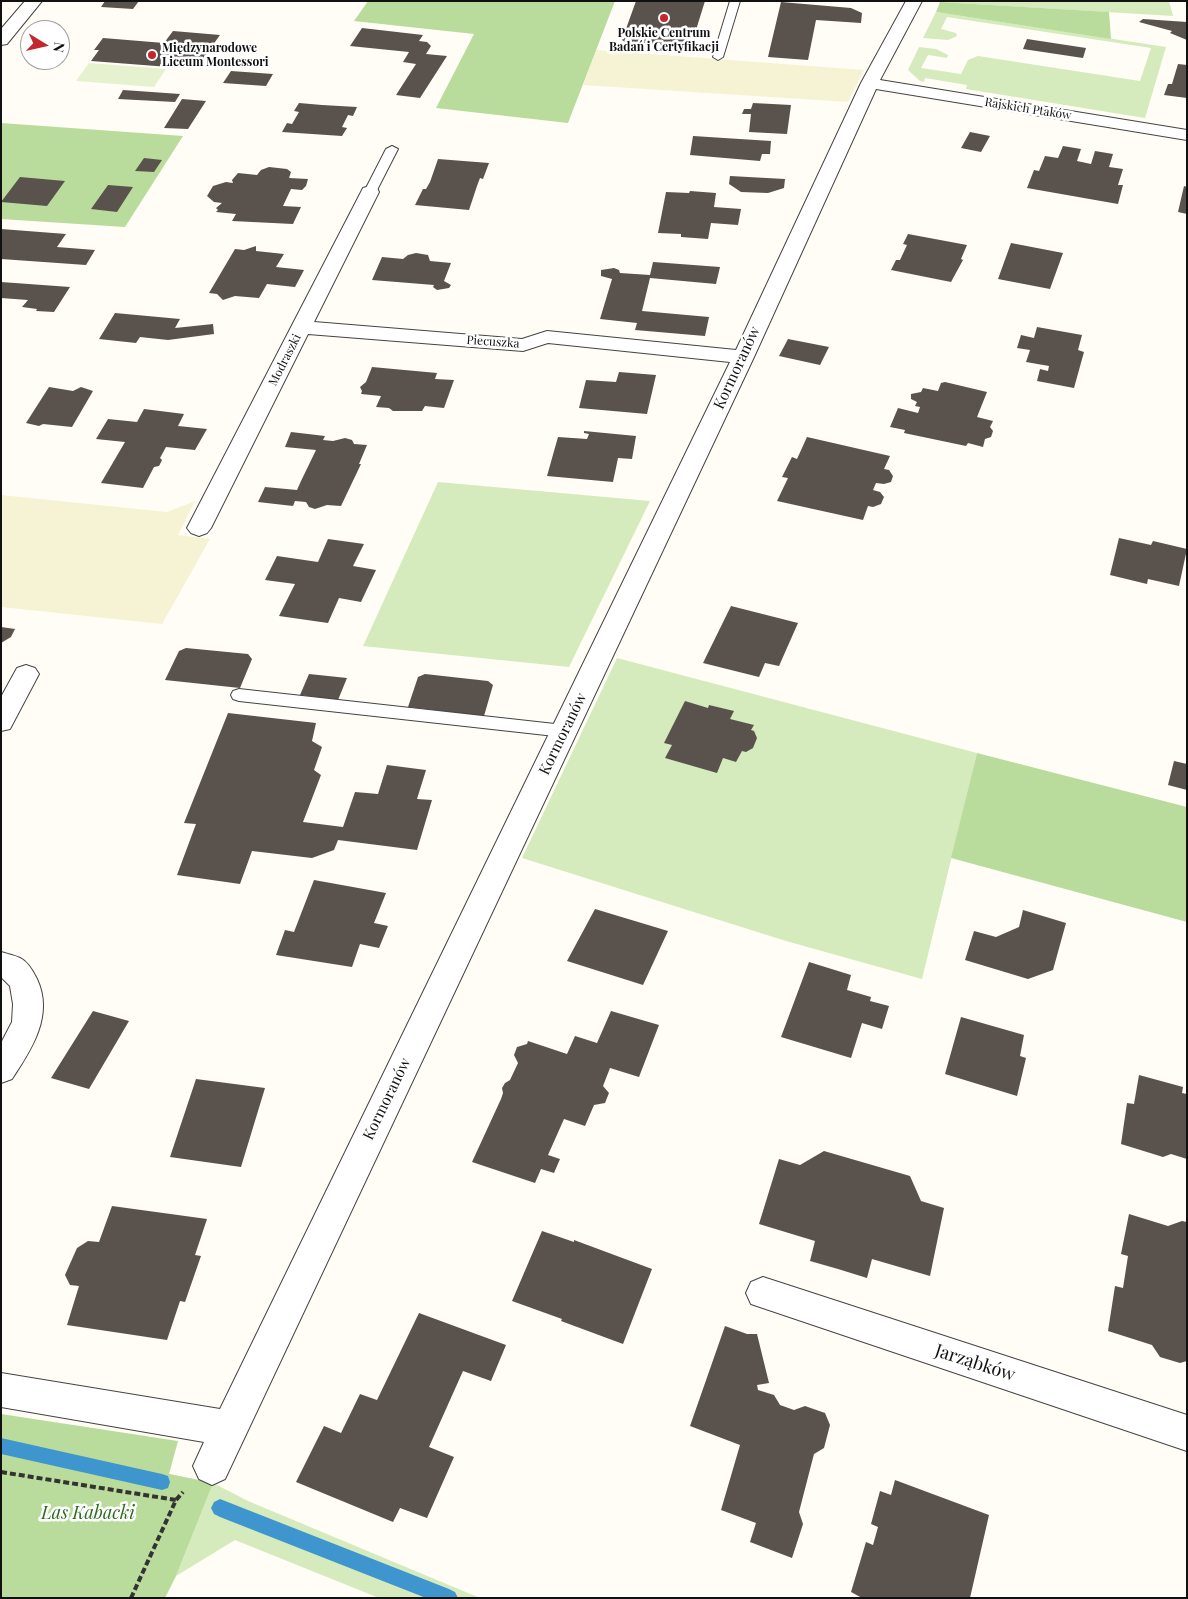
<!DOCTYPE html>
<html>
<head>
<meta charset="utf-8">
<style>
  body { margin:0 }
  #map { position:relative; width:1188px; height:1599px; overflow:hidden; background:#fffdf5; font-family:"Playfair Display",serif }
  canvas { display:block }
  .frame { position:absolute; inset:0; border:2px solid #111; pointer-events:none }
  .north { position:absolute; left:20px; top:20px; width:50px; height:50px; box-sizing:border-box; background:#fff; border:1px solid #a0a0a0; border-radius:50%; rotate:99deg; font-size:14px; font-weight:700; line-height:20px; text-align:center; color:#111 }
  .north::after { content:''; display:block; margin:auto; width:18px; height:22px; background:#c4262e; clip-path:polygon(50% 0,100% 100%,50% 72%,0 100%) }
</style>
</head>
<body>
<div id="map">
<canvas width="1188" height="1599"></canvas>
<div class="frame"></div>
<div class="north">N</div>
</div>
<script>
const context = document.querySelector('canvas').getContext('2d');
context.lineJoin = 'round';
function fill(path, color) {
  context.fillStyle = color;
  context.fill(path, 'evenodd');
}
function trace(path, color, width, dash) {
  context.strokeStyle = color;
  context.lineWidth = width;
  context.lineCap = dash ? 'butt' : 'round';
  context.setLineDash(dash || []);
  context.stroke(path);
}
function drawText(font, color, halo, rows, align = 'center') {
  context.font = font + ' "Playfair Display",serif';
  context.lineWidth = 5;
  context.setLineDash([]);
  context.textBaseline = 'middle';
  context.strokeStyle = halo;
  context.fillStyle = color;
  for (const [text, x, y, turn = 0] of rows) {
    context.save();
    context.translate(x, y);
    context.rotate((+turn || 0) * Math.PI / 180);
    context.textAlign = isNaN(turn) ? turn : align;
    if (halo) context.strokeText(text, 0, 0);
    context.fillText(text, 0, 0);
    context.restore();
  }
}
fill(new Path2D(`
  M596,50L864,70L848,102L583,85Z
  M1,495L167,512L195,501L178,535L210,539L162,624L1,607Z`), '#f6f3d4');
fill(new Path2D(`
  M935,1H1169L1173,16L940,2Z
  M936,12L1166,47L1145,118L966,89L967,85L925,78L924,82L920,81L908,70L919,47L936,49L948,55L947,58L928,55L921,68L961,74L968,60L978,56L1140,81L1151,48L947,17L941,29L956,33L957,36L948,40L923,38Z
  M438,482L650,501L569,667L363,646Z
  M617,658L977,753L922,979L786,941L522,858Z
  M1,1439L213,1483L248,1501L480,1598H379L235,1540L176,1576L209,1492L1,1598Z`), '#d5ebbd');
fill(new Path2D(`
  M368,1H615L568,123L436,108L474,34L354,21Z
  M940,2L1109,12L1111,39L936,12Z
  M1,123L183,136L125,227L1,219Z
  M977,753L1187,807V922L951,858Z
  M1,1414L178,1441L169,1474L213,1483L176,1576L165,1598H1Z`), '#b9dc9c');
fill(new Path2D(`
  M89,63L166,69L154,87L76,81Z`), '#e6f2cf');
fill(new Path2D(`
  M1,1438L162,1474L168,1476L170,1482L168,1488L162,1490L1,1454Z
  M220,1499L449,1589L455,1592L458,1598H426L220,1517L214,1514L211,1508L214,1502Z`), '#3f96cf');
fill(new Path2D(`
  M105,1H139L133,9L101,7Z
  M636,1H705L691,46L686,47L625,42L622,40Z
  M781,2L851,8L862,13L861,23L816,20L808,60L768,57Z
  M1143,19L1187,22V40L1170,33L1172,31L1139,22Z
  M362,28L423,35L419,41L427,42L431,46L426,54L447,56L420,98L396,95L416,64L403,62L409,52L350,46Z
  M173,31L220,35L200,63L172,61L169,67L91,61L99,50H94L103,38L164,43Z
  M1027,39L1086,48L1083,58L1023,49Z
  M1178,64L1187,65V98L1164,95L1168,84H1172Z
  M231,71L273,74L266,86L223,83Z
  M123,90L180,94L175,102L118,99Z
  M182,99L206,101L188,129L164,128Z
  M299,103L322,105L357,107L353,116L348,115L342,127L347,128L342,136L282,132L287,123L292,124L299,112L294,111Z
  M753,103L791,105L787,134L749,132L751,114H742L744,109H751Z
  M970,132L990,136L981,152L961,148Z
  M693,136L771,141L770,154H762L760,161L690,155Z
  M1063,146L1081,149L1077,161L1091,164L1095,151L1113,154L1109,167L1123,169L1118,185H1123L1118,204L1027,188L1034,170L1039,171L1045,156L1058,158Z
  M144,158L162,160L154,172L135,171Z
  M438,159L489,163L483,179L480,178L477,186L469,210L415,205L423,189H426L430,182Z
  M269,167L287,169L291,172L289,178L308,179L306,186L302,190L291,189L283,206L301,207L293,224L232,221L236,214L216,212L218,210L216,208L222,203L214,202L207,196L213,186L226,182L233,183L232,180L238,173L257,175L261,170Z
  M730,176L785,179L784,188L768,193L741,192L729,184Z
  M20,177L65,181L47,206L1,202Z
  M108,185L133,187L117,212L91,209Z
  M1184,186L1187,187V214L1178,212Z
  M690,191L716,193L714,207L741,209L738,225L711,223L708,239L681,237V234L658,233L666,192L689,193Z
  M1,229L66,234L57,247L95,250L86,265L1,259Z
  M908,234L967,245L961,259L963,260L951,282L891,270L896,260H900L907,245L903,244Z
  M1011,243L1063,253L1050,289L998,279Z
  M256,246V251L284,254L276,267L304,270L295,287L267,284L259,298L235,296L223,300L217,294L209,293L235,249L244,250Z
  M416,253L428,255L430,261L451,263L444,281L451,285L449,288L437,290L433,287L434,285L372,280L382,257L403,259L408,255Z
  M653,262L720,267L716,284L650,278L642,311L709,317L705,336L635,330L637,323L600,319L612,279L601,276V270L614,268L619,270L620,273L650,275Z
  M1,282L70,287L54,312L36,311L37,309L22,307L28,300L1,298Z
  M115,313L180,319L175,328L213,324L214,334L168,340L140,337L136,343L99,339Z
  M1037,327L1082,335L1078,350L1084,352L1074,388L1037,381L1040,369L1048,371L1049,366L1026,362L1030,350L1017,348L1021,335L1034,338Z
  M788,339L829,347L820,365L779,356Z
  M372,367L437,373L435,379L454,380L444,408L425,406L422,411H393L389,408L376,407L381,396L361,394L362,391L360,387L366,382Z
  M619,372L656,375L647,414L579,408L586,380L616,382Z
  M945,382L987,392L977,417L993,421L990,427L993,431L991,437L985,439L983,447L968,443L966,446L904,433L905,430L890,427L898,408L918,413L920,407L915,406L917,402L911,399V394L921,392L923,388L938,391L941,383Z
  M49,387L73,391L81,387L93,391L72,427L43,424L39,426L26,423Z
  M144,409L184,414L178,426L207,429L195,450L166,447L160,458L162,460L159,466L154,467L143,488L101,483L125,442L96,439L108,419L137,422Z
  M584,431L636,436L632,459L618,458L613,482L547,476L558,437L587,439L589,434L584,433Z
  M291,432L325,436L323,440L333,441L345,438L352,440L354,444L367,445L359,464H361L341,506L327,505L315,509L309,507L306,502L295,501L293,506L258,502L265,487L297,490L301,481L316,450L285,447Z
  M807,437L890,456L884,469L889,470L893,476L891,482L884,484L876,483L873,490L880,492L884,497L881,504L873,507L868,506L863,520L777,501L788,478L782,477L792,457L797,459Z
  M1119,538L1151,545L1153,541L1187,549L1179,586L1148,579L1147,584L1110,575Z
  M328,539L364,544L353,566L376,570L361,602L339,598L328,623L279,616L295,584L265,580L277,556L318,562Z
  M731,606L798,623L779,666L765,663L759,677L703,663Z
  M1,627L15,629L11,637L1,643Z
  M186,648L248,654L252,659L240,688L165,680L179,651Z
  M309,674L347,678L338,700L300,695Z
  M425,674L488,681L493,685L484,716L408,707L418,677Z
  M685,701L708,708L709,705L734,711L730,719L754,725L751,730L754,731L757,738L753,748L746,752L742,751L736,762L723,758L717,773L665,758L672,745L664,743Z
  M228,713L316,723L312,741L322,747L314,770L321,775L303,822L343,827L355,792L378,794L387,765L426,770L417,799L432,800L417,850L338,840L334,850L312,858L252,851L240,884L177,875L196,824L184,823Z
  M1174,761L1187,764V790L1168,785Z
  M314,880L386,893L374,923L388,926L379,948L360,944L352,967L276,955L285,930L294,932Z
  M595,909L668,931L643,985L567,961Z
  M1023,910L1066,923L1053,970L1028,979L965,960L974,931L996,937L1019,927Z
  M809,962L851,975L847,990L871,997L870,1001L889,1006L882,1029L862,1023L851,1058L781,1037Z
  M93,1011L129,1021L89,1089L51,1078Z
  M611,1011L659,1025L639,1077L610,1068L603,1086L609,1093L605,1103L594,1105L585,1126L564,1119L548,1155L560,1159L554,1173L541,1169L535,1183L472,1162L501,1099L503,1093L502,1088L505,1083L510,1080L518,1063L514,1055L517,1047L527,1044L528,1041L567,1054L575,1036L597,1043Z
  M961,1017L1024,1035L1020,1056L1026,1058L1017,1096L945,1074Z
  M1139,1075L1183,1087L1182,1093L1187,1094V1159L1171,1154L1163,1157L1121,1144L1127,1103L1134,1104Z
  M196,1079L265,1088L241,1167L170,1157Z
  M824,1151L910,1176L921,1201L944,1208L930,1276L872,1259L867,1278L838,1269L810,1261L815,1241L759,1224L779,1159L800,1165Z
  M112,1206L207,1219L195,1255L201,1256L185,1302L180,1301L167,1340L67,1325L79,1286L70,1285L65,1275L77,1248L88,1241L99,1242Z
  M1129,1214L1168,1226L1182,1221L1187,1222V1361L1180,1363L1160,1357L1152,1345L1108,1331L1115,1286L1123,1288L1128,1256L1121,1254Z
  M542,1231L574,1242V1240L652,1269L623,1344L561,1321L562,1319L512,1301Z
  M419,1313L506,1345L491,1381L463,1371L429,1447L454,1457L427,1518L400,1508L393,1522L296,1482L324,1426L341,1433L360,1394L377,1400Z
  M725,1326L747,1334H757L769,1383L757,1385L758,1390L774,1395L780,1405L794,1410L805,1406L825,1413L830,1425L824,1448L814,1454L799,1512L803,1524L792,1558L750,1542L756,1523L721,1510L740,1445L690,1426Z
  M895,1480L989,1515L970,1598H862L851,1592L866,1542L873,1545L878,1527L871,1524L880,1491L891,1495Z`), '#5a524d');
const lane = new Path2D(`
  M730,1H740L723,57L718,60L713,57Z
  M392,146L398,149L376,192L374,195H366L364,192L386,149Z
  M239,689L564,725L570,727L572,731L570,735L564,737L239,701L233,699L231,695L233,691Z`);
const street = new Path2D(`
  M25,1H42L7,44L1,45V29Z
  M906,1H922L880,80L1187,130V140L876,89L754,357L225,1479L212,1485L199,1479L193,1466L204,1442L1,1407V1373L220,1409L730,362L548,343L523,351L308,334L211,528L207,533L199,536L191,533L187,528L361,192L363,188L370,186L377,188L379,192L314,322L522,339L547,331L736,350L861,83Z
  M26,665L35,668L39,674L10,729L1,731V697L17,668Z
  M1,952C7,954 14,955 20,958C28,962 33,971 37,979C54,1015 32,1049 12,1079L1,1083V1043L12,1022L13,1004L10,986L1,977Z
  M763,1277L1187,1415V1451L751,1304L746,1293L751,1282Z`);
trace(lane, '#444', 2);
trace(street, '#444', 2);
trace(new Path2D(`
  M1,1472L176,1500
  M131,1598L176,1500L183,1492`), '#333', 4, [6, 3]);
fill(lane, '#fff');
fill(street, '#fff');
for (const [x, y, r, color] of [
  [664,18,5,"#c4262e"],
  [152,55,5,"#c4262e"]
]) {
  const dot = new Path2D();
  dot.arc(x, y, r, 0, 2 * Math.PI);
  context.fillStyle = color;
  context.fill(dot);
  trace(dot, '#fff', 2);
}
drawText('bold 12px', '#111', '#fff', [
  ["Polskie Centrum",664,33],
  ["Badań i Certyfikacji",664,47],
  ["Międzynarodowe",162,48,"left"],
  ["Liceum Montessori",162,62,"left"]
]);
drawText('12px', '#111', '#fff', [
  ["Rajskich Ptaków",1028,109,9],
  ["Piecuszka",493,342,4],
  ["Modraszki",285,360,-63]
]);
drawText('15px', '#111', '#fff', [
  ["Kormoranów",737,368,-65],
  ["Kormoranów",563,734,-64],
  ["Kormoranów",387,1099,-64]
]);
drawText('18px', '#111', '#fff', [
  ["Jarząbków",975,1363,18]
]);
drawText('italic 18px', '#2f6b1f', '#fff', [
  ["Las Kabacki",88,1513]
]);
</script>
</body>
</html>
